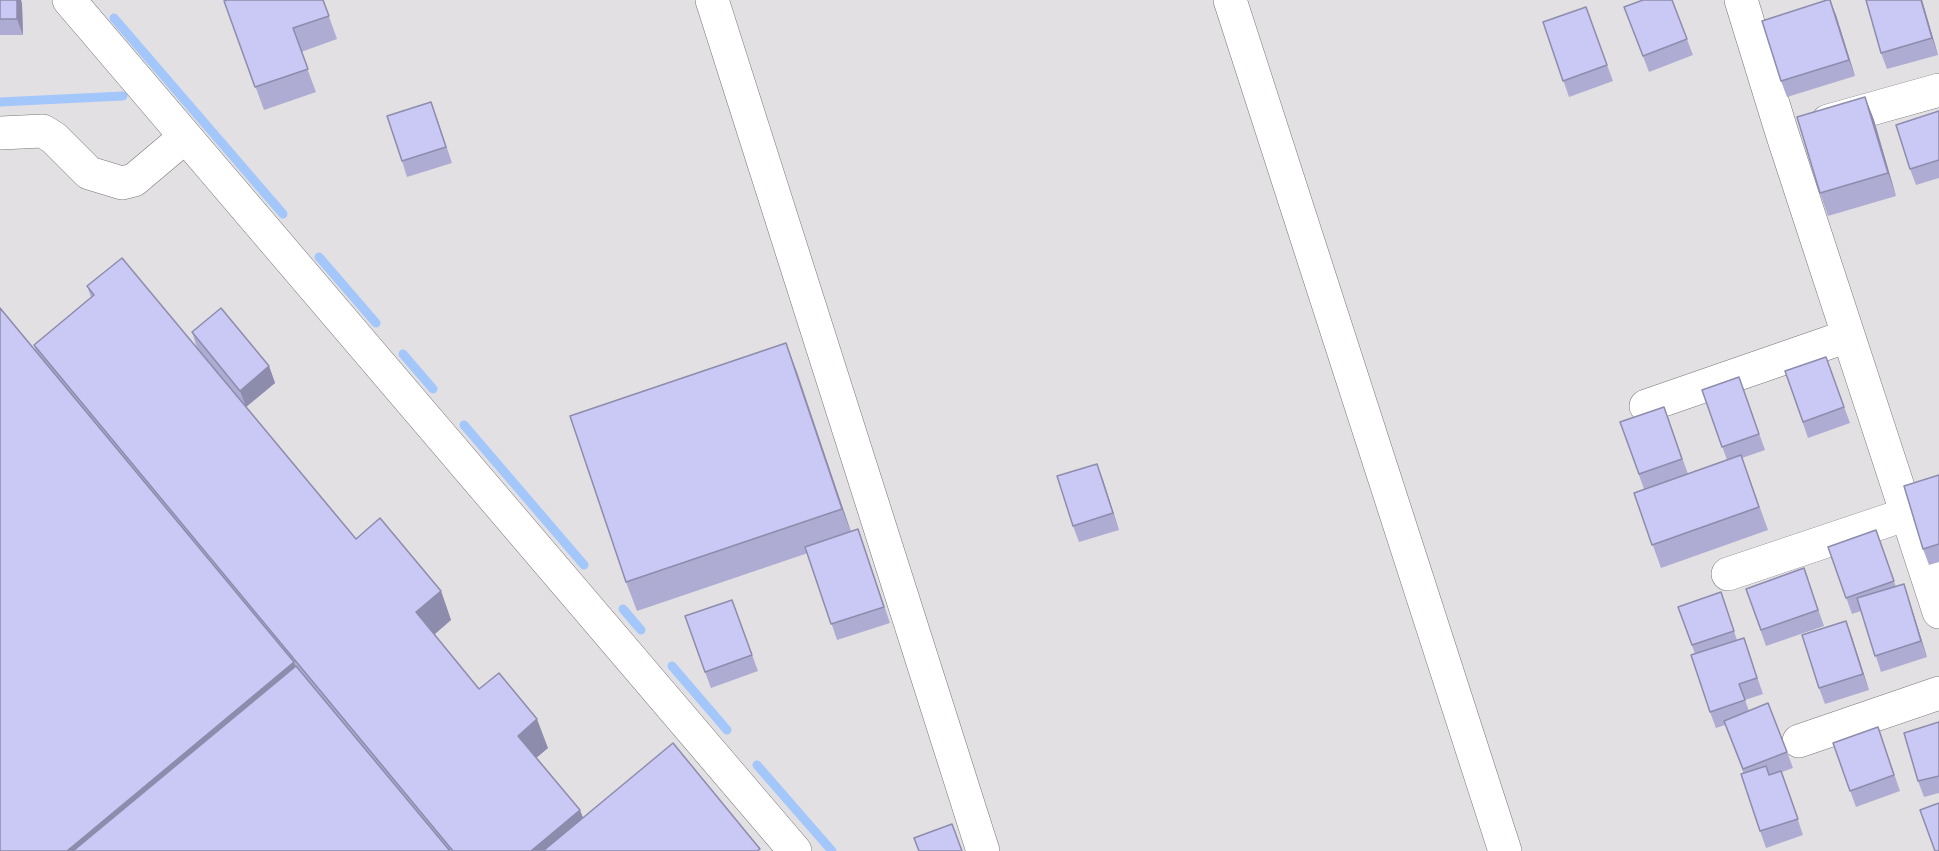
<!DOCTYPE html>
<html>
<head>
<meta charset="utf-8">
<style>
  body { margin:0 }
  canvas { display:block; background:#e2e0e3 }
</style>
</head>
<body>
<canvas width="1939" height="851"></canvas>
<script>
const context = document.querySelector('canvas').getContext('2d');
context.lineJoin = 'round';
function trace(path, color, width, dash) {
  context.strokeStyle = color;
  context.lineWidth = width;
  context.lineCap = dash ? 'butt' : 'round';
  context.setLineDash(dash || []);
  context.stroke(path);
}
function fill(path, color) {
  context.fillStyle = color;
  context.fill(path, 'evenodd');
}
trace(new Path2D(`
  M114,18L283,214
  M0,102L123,96
  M319,257L376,323
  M403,354L433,389
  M464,425L584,565
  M623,609L641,630
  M672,666L727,730
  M757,765L832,851`), '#a3c7fb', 9);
const minor = new Path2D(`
  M69,0L795,851
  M712,0L983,851
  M1230,0L1505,851
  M1741,0L1782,133L1939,612
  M1828,121L1939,90
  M0,133L43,131L54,138L89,173L122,183L134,180L185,137
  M1646,406L1848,336
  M1728,574L1907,514
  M1799,741L1939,693`);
trace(minor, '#787679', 34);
trace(minor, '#fff', 33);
fill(new Path2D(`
  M0,0H21L22,4L23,35H0Z
  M323,0L337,39L301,52L316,92L264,110L224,1Z
  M1672,0L1693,55L1649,72L1624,7Z
  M1868,0H1922L1938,55L1887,69L1881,53Z
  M1586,7L1613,81L1569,97L1543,22Z
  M1836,15L1855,76L1787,97L1781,81Z
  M1865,97L1874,120L1896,196L1828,216L1820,193Z
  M1939,111V178L1916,185L1910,169Z
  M437,118L452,163L407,177L402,161Z
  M87,286L356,539L441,591L451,620L434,634L479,689L548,748L536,758L580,810L583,818L761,851H0L36,351L34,345L91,297Z
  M192,332L269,366L275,383L246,407L197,348Z
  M786,343L851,532L864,546L890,623L837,640L808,553L637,611L626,582Z
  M1826,357L1850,423L1808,438L1785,371Z
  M1739,377L1765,450L1742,458L1768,530L1661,568L1634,493L1644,489L1620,422L1664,407L1688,474L1727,460L1702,390Z
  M1939,475V562L1929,565L1923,549Z
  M1103,480L1119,530L1079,542L1073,526Z
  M1876,530L1896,587L1904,584L1927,657L1881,672L1861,611L1852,614L1828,547Z
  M1804,568L1824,626L1766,646L1746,589Z
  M1721,592L1737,640L1744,638L1763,694L1745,700L1749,711L1787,752L1793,768L1782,772L1803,835L1766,848L1760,831L1744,774L1725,725L1716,728L1710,712L1695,654L1678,607Z
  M732,600L758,671L711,688L705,672Z
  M1846,621L1869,690L1825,704L1819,688Z
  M1939,722V793L1924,797L1918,781Z
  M1878,727L1900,791L1856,807L1833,743Z`), '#aeacd3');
fill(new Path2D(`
  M17,0H21L22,4L23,35L17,19Z
  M1830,0L1836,15L1855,76L1849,60Z
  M1921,0H1922L1938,55L1932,38Z
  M1865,97L1874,120L1896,196L1888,173Z
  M786,343L797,372L853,538L842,509Z
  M269,366L275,383L246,407L240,391Z
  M1097,464L1103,480L1119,530L1113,513Z
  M1904,584L1909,600L1927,657L1921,641Z
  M441,591L451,620L427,641L416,612Z
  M1846,621L1852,637L1869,690L1863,674Z
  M294,662L304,691L112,851H67Z
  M537,719L548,748L529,764L518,736Z
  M580,810L591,839L576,851H531Z`), '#8d8cac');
const building = new Path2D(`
  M0,0H17V19H0Z
  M227,0H323L329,16L293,28L308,69L255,87L224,1Z
  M1643,0H1672L1687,39L1643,56L1624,7Z
  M1827,0H1830L1849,60L1781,81L1762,21Z
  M1866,0H1921L1932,38L1881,53Z
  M1586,7L1607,65L1563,81L1543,22Z
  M1865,97L1888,173L1820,193L1797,117Z
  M431,102L446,147L402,161L387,116Z
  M1939,111V160L1910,169L1896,125Z
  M122,258L356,539L380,518L441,591L416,612L479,689L499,673L537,719L518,736L580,810L531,851H453L34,345L94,295L87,286Z
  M0,308L294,662L67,851H0Z
  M221,308L269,366L240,391L192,332Z
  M786,343L842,509L626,582L570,416Z
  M1826,357L1844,407L1803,422L1785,371Z
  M1739,377L1759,434L1722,447L1702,390Z
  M1664,407L1682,459L1639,474L1620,422Z
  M1741,455L1759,507L1652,545L1634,493Z
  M1097,464L1113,513L1073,526L1057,476Z
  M1939,475V544L1923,549L1904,486Z
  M858,529L884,607L831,624L805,547Z
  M1876,530L1894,581L1846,598L1828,547Z
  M1804,568L1818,610L1761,630L1746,589Z
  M1904,584L1921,641L1875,656L1857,598Z
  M1721,592L1734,631L1692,645L1678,607Z
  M732,600L752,655L705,672L685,616Z
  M1846,621L1863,674L1819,688L1802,635Z
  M1744,638L1757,678L1739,684L1745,700L1710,712L1691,655Z
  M296,666L450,851H73Z
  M1768,703L1787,752L1743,769L1724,721Z
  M1939,722V776L1918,781L1904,733Z
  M1878,727L1894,775L1850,791L1833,743Z
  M673,743L760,849L757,851H543Z
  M1766,766L1769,775L1781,771L1798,819L1760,831L1741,774Z
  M1939,803V851H1935L1920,810Z
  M952,824L962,851H919L914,838Z`);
fill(building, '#cac8f5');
trace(building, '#8d8cac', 1.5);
</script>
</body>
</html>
